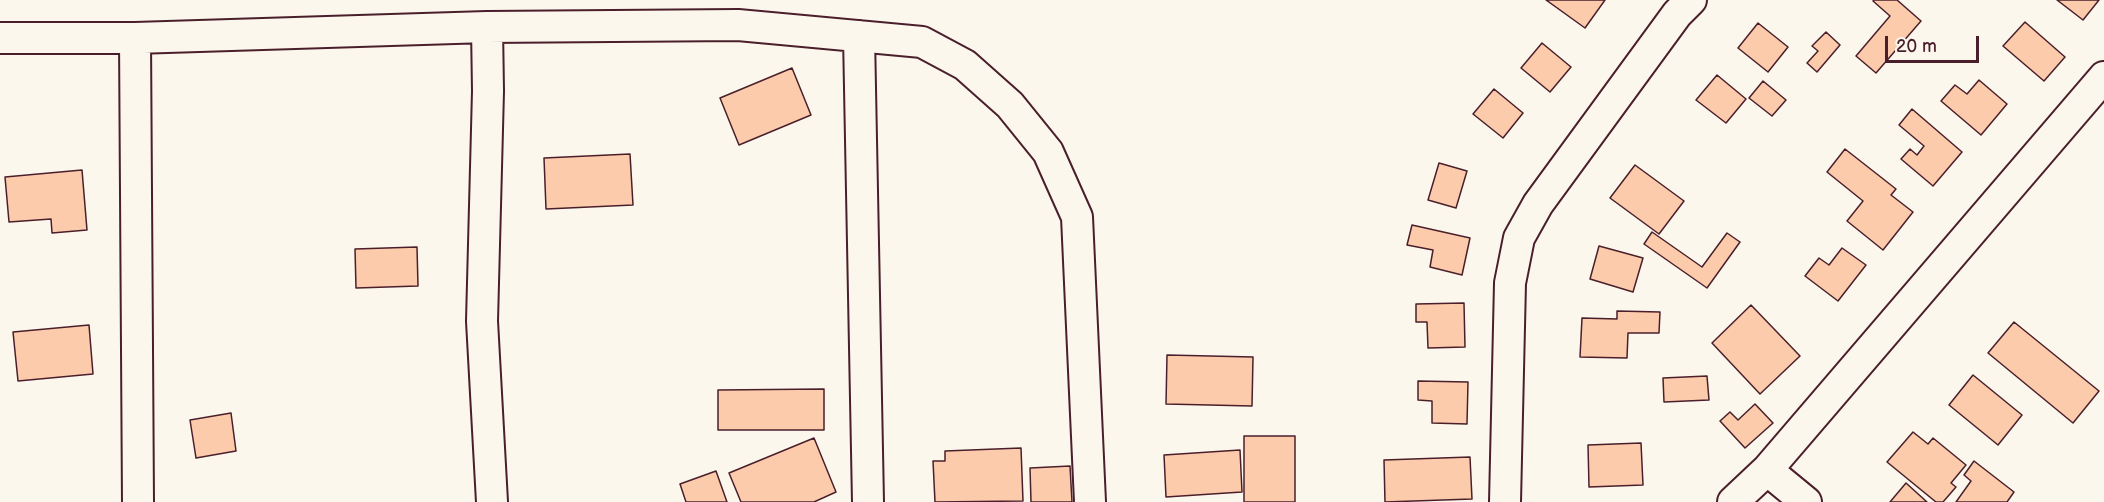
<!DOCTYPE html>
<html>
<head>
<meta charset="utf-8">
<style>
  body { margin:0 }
  #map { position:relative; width:2104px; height:502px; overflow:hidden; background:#fbf7ec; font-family:"Balsamiq Sans",sans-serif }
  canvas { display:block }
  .scale { position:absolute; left:1885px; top:36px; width:94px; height:27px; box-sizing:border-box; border:3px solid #4a1f2b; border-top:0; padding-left:8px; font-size:18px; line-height:21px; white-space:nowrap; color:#4a1f2b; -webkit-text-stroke:4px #fbf7ec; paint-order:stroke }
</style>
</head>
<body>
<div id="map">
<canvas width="2104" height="502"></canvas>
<div class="scale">20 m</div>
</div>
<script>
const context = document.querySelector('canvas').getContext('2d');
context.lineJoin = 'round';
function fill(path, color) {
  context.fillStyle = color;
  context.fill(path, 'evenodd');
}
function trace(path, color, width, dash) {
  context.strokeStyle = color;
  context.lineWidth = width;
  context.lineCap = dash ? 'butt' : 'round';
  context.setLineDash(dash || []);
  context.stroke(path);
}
const building = new Path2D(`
  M1546,0H1605L1585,28Z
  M1874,0H1897L1921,21L1876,73L1856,56L1890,16L1873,1Z
  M2057,0H2099L2083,20Z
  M2025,22L2065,57L2044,81L2003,46Z
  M1758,23L1788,47L1768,72L1738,48Z
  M1826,32L1840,45L1817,72L1807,63L1818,51L1812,46Z
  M1542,43L1571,67L1550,92L1521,68Z
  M792,68L811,115L739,145L720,98Z
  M1717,75L1746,99L1726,123L1696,100Z
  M1979,80L2007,104L1981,135L1941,101L1955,85L1967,94Z
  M1763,81L1786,100L1772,116L1749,98Z
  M1494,89L1523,113L1503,138L1473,114Z
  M1912,109L1962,152L1933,186L1901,159L1910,149L1917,155L1924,146L1899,125Z
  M1845,149L1896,189L1891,195L1913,212L1883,250L1847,221L1863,201L1827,172Z
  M630,154L633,205L546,209L544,158Z
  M1439,163L1467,171L1456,208L1428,200Z
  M1635,165L1684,201L1659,234L1610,198Z
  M82,170L87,230L52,233L51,219L9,222L5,177Z
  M1412,225L1470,238L1462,275L1430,267L1433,250L1407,245Z
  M1652,232L1702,267L1727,233L1740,242L1707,288L1644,244Z
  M1599,246L1643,258L1633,292L1590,279Z
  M417,247L418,286L356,288L355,249Z
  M1842,248L1866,265L1838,301L1805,276L1819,258L1829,265Z
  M1464,303L1465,347L1428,348L1427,322H1416V304Z
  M1751,305L1800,356L1760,394L1712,343Z
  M1617,311L1660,312L1659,333H1628L1627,358L1580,357L1582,318L1617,319Z
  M2014,322L2099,391L2073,423L1988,353Z
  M89,325L93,374L18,381L13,332Z
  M1167,355L1253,357L1252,406L1166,404Z
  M1973,375L2022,415L1998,445L1949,405Z
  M1707,376L1709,400L1664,402L1663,378Z
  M1418,381L1468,382L1467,424L1432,423V401L1418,400Z
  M824,389V430H718V390Z
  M1755,404L1773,423L1745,448L1720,421L1730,412L1738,420Z
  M231,413L236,451L196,458L190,420Z
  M1913,432L1928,444L1933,438L1966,465L1951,483L1956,487L1943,502H1936L1887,462Z
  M1244,436H1295V502H1244Z
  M814,438L836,492L814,502H741L729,473Z
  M1641,443L1643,485L1589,487L1588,445Z
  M1021,448L1023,501L935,502L933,461H945V451Z
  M1240,450L1242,492L1166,497L1164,455Z
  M1470,457L1472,499L1385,502L1384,460Z
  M1974,461L2014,492L2007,502H1956L1971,481L1964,475Z
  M1070,466L1072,502H1031L1030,468Z
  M716,471L727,502H686L680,484Z
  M1906,483L1927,502H1890Z`);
fill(building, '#fccbab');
trace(building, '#4a1f2b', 1.5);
const minor = new Path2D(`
  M487,27L488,91L482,321L492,502
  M859,36L868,502
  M0,38H135L487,27L738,25L922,42L965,65L1010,105L1048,152L1077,217L1090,502
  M135,38L138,502
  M1767,470L1806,502
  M1505,502L1510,283L1519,238L1538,204L1677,14L1691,0
  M1733,502L1767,470L2104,77`);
trace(minor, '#4a1f2b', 34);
trace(minor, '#fbf7ec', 30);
</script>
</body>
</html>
